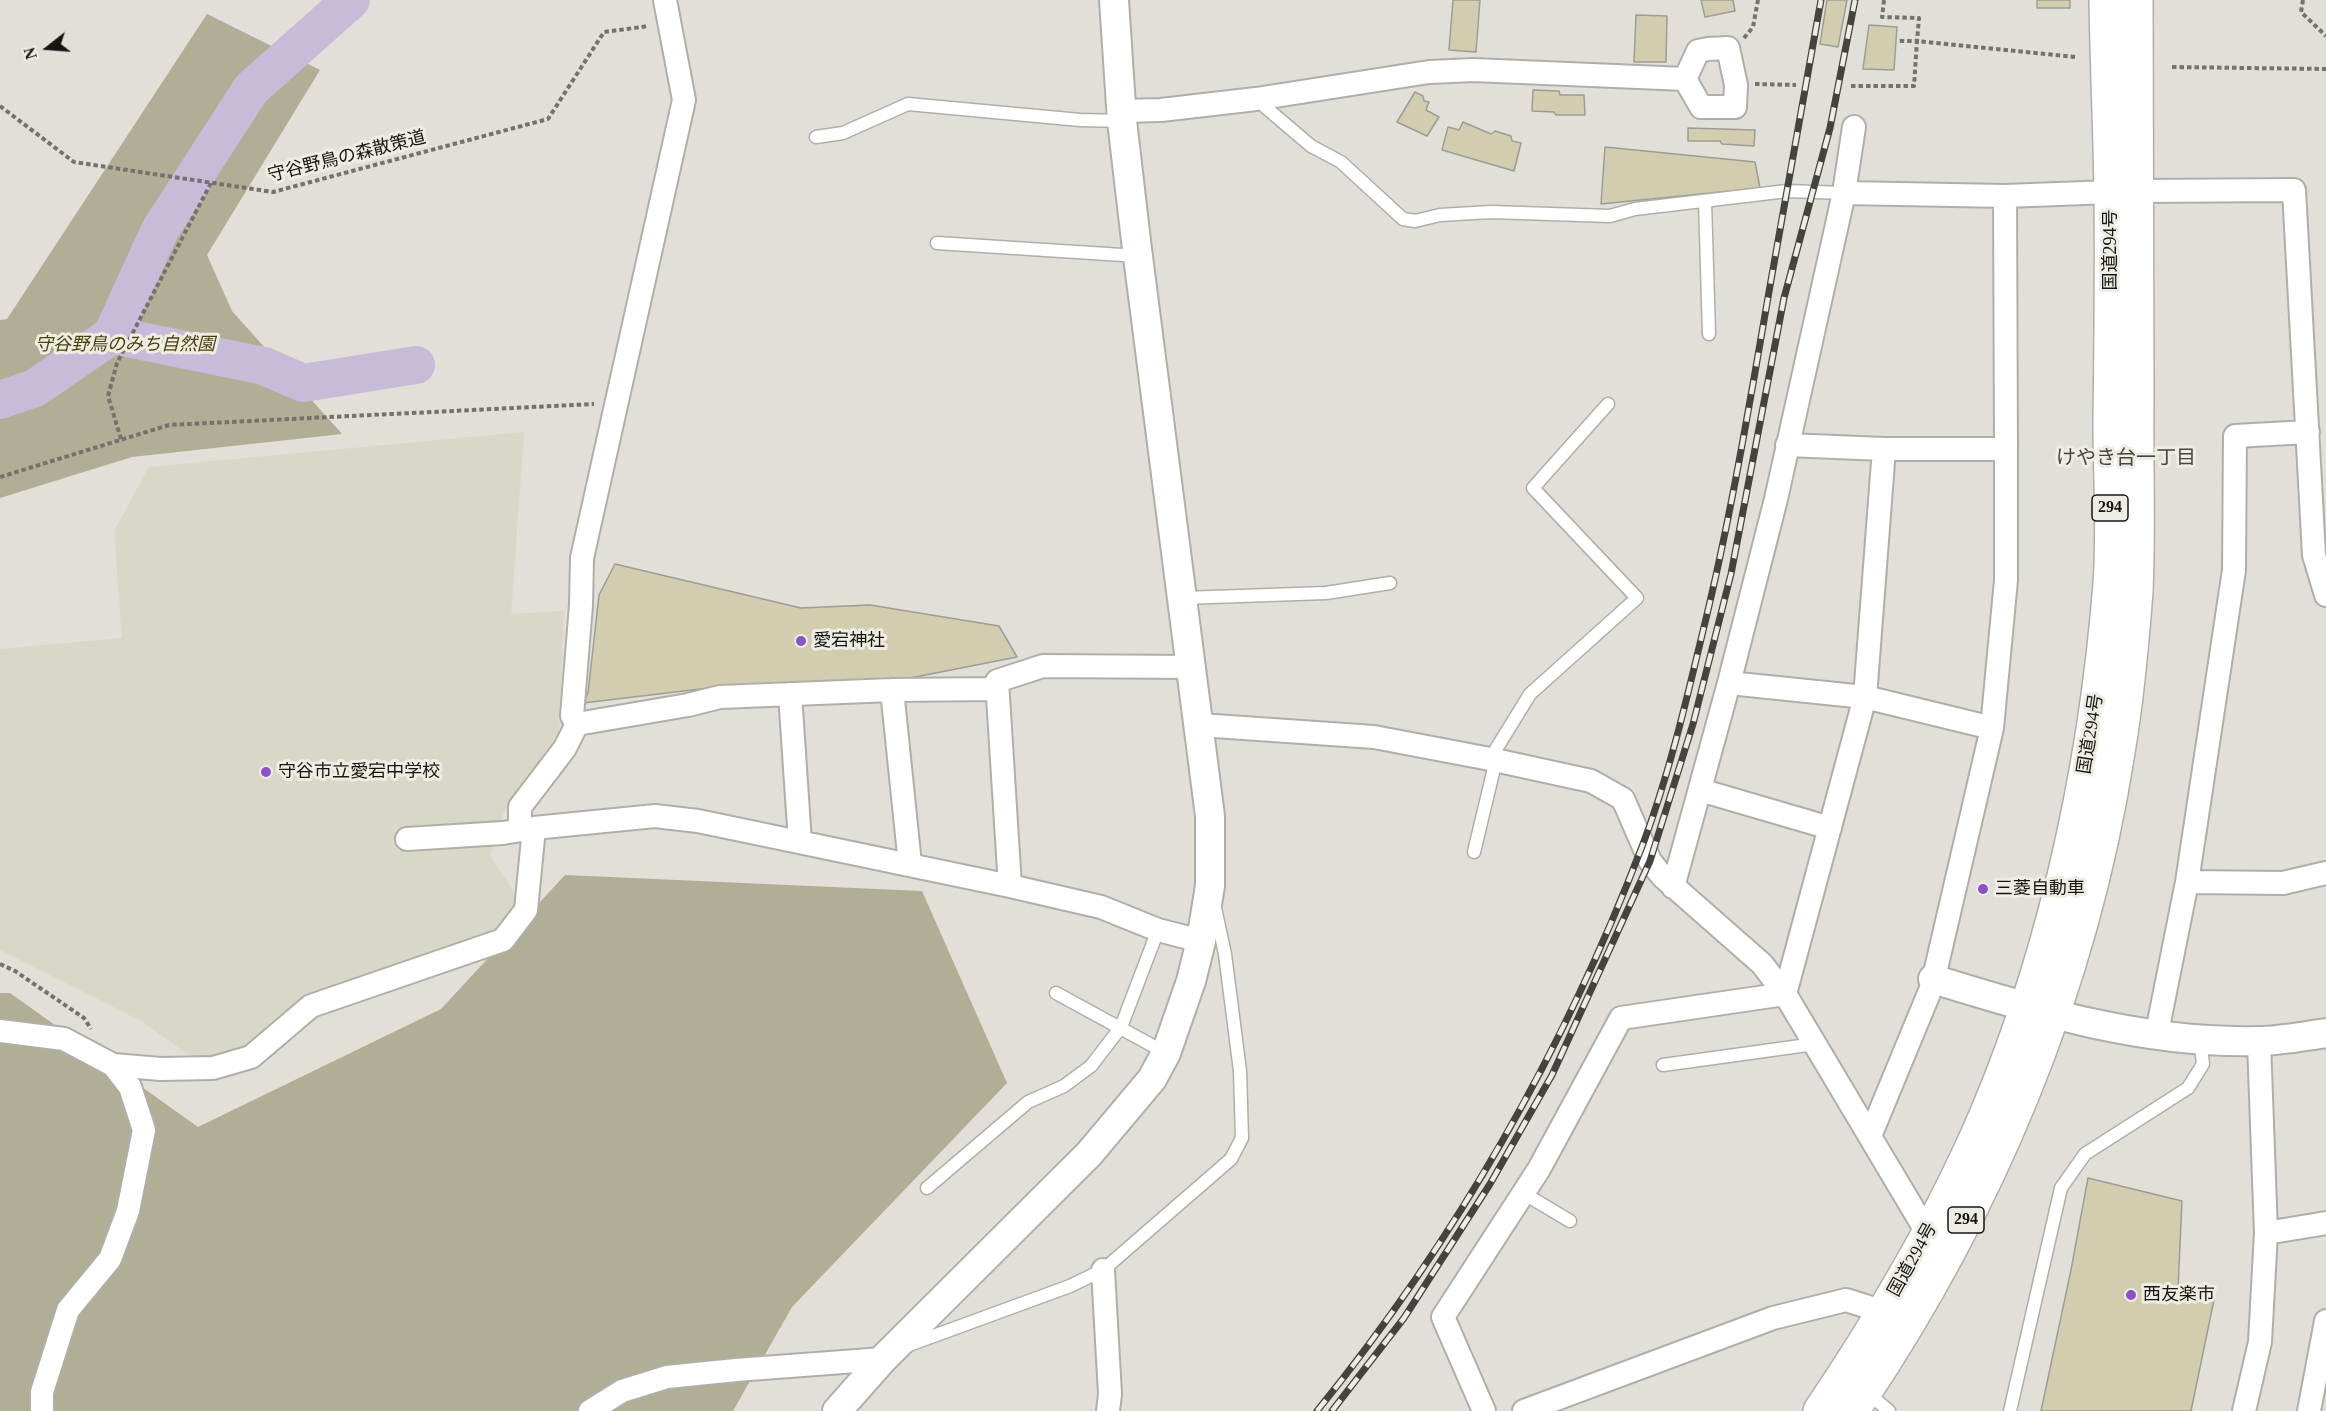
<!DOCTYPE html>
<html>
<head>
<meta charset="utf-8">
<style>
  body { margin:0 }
  #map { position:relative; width:2326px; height:1411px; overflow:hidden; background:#e1dfd7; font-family:"Times New Roman",serif }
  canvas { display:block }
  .north { position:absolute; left:18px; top:18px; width:60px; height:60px; -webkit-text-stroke:4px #eeede4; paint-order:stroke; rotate:253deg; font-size:16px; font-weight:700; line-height:24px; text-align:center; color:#161512 }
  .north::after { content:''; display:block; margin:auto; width:21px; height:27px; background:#161512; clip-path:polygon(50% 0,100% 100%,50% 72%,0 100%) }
</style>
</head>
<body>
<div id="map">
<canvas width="2326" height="1411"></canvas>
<div class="north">N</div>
</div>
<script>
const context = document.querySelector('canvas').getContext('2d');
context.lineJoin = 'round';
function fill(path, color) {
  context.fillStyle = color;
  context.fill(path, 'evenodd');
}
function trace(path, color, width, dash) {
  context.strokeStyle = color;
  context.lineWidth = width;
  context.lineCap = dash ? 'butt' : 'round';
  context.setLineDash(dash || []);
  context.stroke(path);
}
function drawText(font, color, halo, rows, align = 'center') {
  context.font = font + ' "Times New Roman","Noto Sans JP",serif';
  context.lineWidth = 6;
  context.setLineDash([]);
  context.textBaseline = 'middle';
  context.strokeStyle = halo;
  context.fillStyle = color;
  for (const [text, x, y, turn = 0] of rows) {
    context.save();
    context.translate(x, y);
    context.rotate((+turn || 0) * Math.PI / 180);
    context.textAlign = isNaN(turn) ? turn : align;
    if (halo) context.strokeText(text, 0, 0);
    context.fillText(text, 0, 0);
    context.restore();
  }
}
fill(new Path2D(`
  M524,432L511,614L564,611L559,732L504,811L490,856L526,910L503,940L312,1006L213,1068L183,1051L143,1022L0,950V649L122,638L114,531L149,467Z`), '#d9d7c7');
fill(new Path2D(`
  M207,14L320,70L207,255L232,311L342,434L132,457L0,498V320L7,319Z
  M565,875L922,891L1007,1083L792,1307L733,1411H0V993H10L198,1127L441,1009Z`), '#b1ae96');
trace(new Path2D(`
  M112,335L264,366L303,383L416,365
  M0,400L35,388L112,335L160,230L251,89L351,0`), '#c6bbd8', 38);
const building = new Path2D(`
  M1453,0H1480L1476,52L1449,50Z
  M1701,0H1733L1735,11L1705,17Z
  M1827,0H1847L1838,47L1820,44Z
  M2037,0H2070V8H2037Z
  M1636,15L1667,16L1666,62H1634Z
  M1869,25L1897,27L1894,70L1863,69Z
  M1533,90L1559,91L1560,95H1584L1585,115H1556L1554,112L1532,111Z
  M1415,92L1423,96L1424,101L1429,102L1426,110L1439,117L1427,136L1397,122Z
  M1463,122L1491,134L1495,131L1511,136L1512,141L1521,143L1514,171L1442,150L1448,127L1459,130Z
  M1688,128L1755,130L1754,146L1722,144L1720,141H1688Z
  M1605,147L1755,162L1760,188L1601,204Z
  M615,564L801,608L870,605L999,626L1017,657L905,679L709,688L583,703L588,693L599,595Z
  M2088,1178L2182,1201L2178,1289L2214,1300L2191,1411H2041L2071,1270Z`);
fill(building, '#d2cdae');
trace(building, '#9e9d95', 1.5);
const service = new Path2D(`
  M1257,100L1311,146L1341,162L1403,219L1415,221L1440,215L1491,212L1610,216L1635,209L1787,191L1844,193
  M816,137L843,133L908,104L1080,120L1122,121
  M1705,201L1709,334
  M937,243L1138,256
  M1183,598L1326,593L1390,583
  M1490,759L1530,694L1637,598L1533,488L1608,404
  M1474,852L1496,760
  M1056,993L1166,1053
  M1663,1065L1815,1044
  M927,1188L1028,1102L1064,1086L1091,1066L1121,1027L1158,930
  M1523,1193L1570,1221
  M909,1345L1070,1286L1103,1270L1231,1159L1242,1138L1240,1071L1225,954L1215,908
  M1867,1392L1889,1411
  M2010,1411L2061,1188L2085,1154L2188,1088L2203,1064L2200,1039`);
const minor = new Path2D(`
  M1122,111L1161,110L1256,99L1429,72L1474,70L1685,79L1701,107H1735L1736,85L1728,48L1708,49L1698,51L1685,79
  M2138,191L2294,190L2314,555L2326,595
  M1844,193L2005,196L2111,192
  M1884,449H2006L2005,196
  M1729,683L1865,697L1992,728
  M892,690L910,864
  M790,694L800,842
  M577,724L688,705L720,697L892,690L997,689
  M1200,725L1374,737L1490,759L1591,781L1623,799L1650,861L1663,877L1762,964L1785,994L1928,1234
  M1700,790L1830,828
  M520,830V807L565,748L577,724L572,716L581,605L582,558L684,100L665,0
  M407,839L503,833L534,828L655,816L698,821L1010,886L1101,907L1158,930L1201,941
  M2187,882L2283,883L2326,873
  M1010,886L997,681L1043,666L1192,667
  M1673,887L1729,683L1776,499L1844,193L1854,127
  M0,1031L64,1039L113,1065L130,1087L144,1130L128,1211L110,1259L68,1310L42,1392V1411
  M2156,1037L2187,882L2234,570L2235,436L2308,432
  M113,1065L161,1069L213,1068L251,1057L311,1006L503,940L526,910L534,828
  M1870,1136L1932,986L1992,728L2006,580V449
  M2266,1233L2326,1223
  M1103,1270L1110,1394L1108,1411
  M590,1411L622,1391L667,1377L736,1370L883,1359
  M1484,1411L1443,1317L1539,1169L1621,1018L1785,994L1865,697L1884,449L1787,445
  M1524,1411L1773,1318L1846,1300L1884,1312
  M2244,1411L2260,1342L2266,1233L2259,1042
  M2309,1411L2326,1321`);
const tertiary = new Path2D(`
  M1933,979C2039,1012 2146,1044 2258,1041C2281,1041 2304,1036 2326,1033
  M837,1411L883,1359L1089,1154L1152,1079L1166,1053L1191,981L1201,941L1210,886V816L1137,249L1122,121L1114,0`);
const trunk = new Path2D(`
  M1820,1411C1876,1328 1929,1240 1971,1149C2051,975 2095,774 2110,584C2114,530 2110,475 2110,421C2111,345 2112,269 2111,192C2110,128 2107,64 2106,0
  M1852,1411C1987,1213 2081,990 2118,752C2127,699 2132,645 2136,591C2139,527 2136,463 2137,399C2137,266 2137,133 2136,0`);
trace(service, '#b0afa7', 15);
trace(minor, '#b0afa7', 26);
trace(tertiary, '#b0afa7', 32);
trace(trunk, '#b0afa7', 36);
trace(new Path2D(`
  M1884,0L1882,17L1919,18L1917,41H1897
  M2303,0L2301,12L2326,36
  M1744,38L1753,27L1758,0
  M2172,67L2326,69
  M1755,84L1796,85
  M1851,86H1914L1917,41L2075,57
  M0,106L74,162L273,192L548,119L604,32L649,26
  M121,439L108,396L117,363L211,183
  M0,477L169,425L594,404
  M0,964L15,971L84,1018L91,1029`), '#74726d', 4, [4.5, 3]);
trace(service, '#fff', 12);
trace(minor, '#fff', 22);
trace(tertiary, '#fff', 28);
trace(trunk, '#fff', 33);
const rail = new Path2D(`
  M1317,1411C1455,1241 1565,1048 1643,844C1669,775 1686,702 1703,631C1731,517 1750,401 1770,286C1787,190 1804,95 1821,0
  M1332,1411L1404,1318L1490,1184L1552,1075L1650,861L1693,724L1731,574L1784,298L1830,128L1855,0`);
trace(rail, '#44433f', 7);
trace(rail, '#eeede4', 4.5, [14]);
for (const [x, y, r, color] of [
  [801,641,6,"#8a51c8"],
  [266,772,6,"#8a51c8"],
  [1983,889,6,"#8a51c8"],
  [2131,1295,6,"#8a51c8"]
]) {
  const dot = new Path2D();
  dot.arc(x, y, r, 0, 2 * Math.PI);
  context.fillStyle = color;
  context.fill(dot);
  trace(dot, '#eeede4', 2);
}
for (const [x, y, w] of [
  [2110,508,36],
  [1966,1220,36]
]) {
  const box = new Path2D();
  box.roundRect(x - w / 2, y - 13, w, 26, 4.5);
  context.fillStyle = '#eeede4';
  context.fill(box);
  trace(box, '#161512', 1.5);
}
drawText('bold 16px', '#161512', null, [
  ["294",2110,508],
  ["294",1966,1220]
]);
drawText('18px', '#161512', '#eeede4', [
  ["守谷野鳥の森散策道",347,157,-14],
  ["国道294号",2111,250,-90],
  ["国道294号",2091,734,-81],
  ["国道294号",1913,1260,-61]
]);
drawText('italic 18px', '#4a410a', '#eeede4', [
  ["守谷野鳥のみち自然園",125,345]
]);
drawText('18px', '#161512', '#eeede4', [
  ["愛宕神社",813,641],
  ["守谷市立愛宕中学校",278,772],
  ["三菱自動車",1995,889],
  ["西友楽市",2143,1295]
], 'left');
drawText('20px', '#46453f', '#eeede4', [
  ["けやき台一丁目",2126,459]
]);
</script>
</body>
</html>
